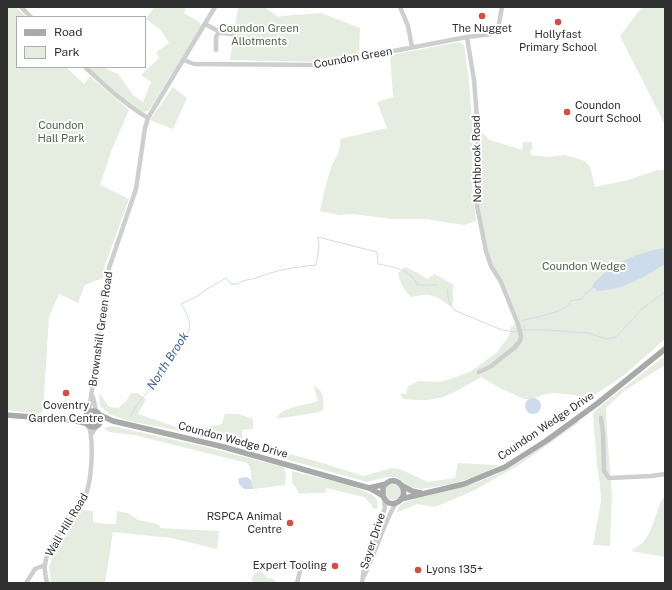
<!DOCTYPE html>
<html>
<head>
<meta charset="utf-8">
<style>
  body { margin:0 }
  #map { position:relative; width:672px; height:590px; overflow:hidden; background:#fff; font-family:"Public Sans",sans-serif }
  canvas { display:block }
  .frame { position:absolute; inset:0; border:8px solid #313131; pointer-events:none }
  .legend { position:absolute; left:16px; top:16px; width:130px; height:52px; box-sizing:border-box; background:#fff; border:1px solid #adadad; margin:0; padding:5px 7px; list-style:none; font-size:12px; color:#313131 }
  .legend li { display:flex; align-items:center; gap:8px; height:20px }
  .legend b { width:20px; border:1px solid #adadad }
</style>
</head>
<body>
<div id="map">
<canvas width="672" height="590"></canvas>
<div class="frame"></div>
<ul class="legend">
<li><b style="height:5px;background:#a9a9a9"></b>Road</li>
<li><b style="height:11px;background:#e5ede0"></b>Park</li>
</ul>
</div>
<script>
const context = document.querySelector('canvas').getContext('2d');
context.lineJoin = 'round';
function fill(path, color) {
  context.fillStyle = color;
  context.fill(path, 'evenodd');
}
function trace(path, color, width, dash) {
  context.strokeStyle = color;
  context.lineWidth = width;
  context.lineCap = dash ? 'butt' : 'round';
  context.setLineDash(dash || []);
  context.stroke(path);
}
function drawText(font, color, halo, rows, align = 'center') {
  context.font = font + ' "Public Sans",sans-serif';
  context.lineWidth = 4;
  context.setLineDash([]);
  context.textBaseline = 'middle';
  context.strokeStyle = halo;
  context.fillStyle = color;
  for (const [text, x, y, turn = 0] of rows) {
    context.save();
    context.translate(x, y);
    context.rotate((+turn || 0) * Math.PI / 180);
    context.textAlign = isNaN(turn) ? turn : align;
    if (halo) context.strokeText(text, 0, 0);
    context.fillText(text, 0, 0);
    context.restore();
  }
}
fill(new Path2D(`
  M7,7H15L27,17H17V67H66L84,84L90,76L129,110L112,149L100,185L129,199L105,265L103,278L85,285L78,303L59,294L49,317L43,410L39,414L7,410Z
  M154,7L186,8L184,13L199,22L201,26L152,106L148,111L143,112L131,106L88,67H103L118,74L133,95L143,102L151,82L141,75L159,58L156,52L169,43L161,30L146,19Z
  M238,7H264L279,17L282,16L321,13L360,28L359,55L335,61L323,62L230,60Z
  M642,7H665V125L620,36Z
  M459,42L464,45L469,81L473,136L472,187L476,221L464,225L426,219H392L353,214L339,215L320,211C323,197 326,182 331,168C336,155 341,153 340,139L387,128L377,102L393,97L390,55Z
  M173,87L187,98L173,129L150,120Z
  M479,130L490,140L522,150L523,142H532V149L530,152L531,155L549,157L565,155L585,161L590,167L595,187L628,180L657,170H662L665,168V339L623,376L584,402L576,395L552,393L542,395L532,399H524L500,388L481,377C450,395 441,403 403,399L400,394H406L408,386L419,381L441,382L470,372L496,353L509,336L511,327L519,320L503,281L493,265L488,250L479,206Z
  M405,267L420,274L427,279L435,274L454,285C451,291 455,299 452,307C433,295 434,292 411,297C404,290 400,283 398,273Z
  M665,356V365L624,391L606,408L607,432L612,495L610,546L593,545L601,501L600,484L597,467L593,413L604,403Z
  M314,386C324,390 324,401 323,410L320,412L276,419C281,406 305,406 318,401L314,388Z
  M99,392L109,407L118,408L127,400L131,393H138L146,399L138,414L179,428H204L222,424L225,414H238L253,419V429L242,430L243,442L274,451L273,455L216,438L129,421L109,414L100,406Z
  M577,421L580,422L519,465L475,490L435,507L417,504L396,513L400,505L405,502C434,493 463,489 490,477C522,463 549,441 577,421Z
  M112,426L202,446L283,467L286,473L285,485L253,489L250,467L247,463L134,435L109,432L104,428Z
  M279,451L329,465L363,476L392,468L400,469L428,482L455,478L458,463L497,465L498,466L479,476L447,485L421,489L411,487L396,477H387L367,482L278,457Z
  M292,471C310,476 362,486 375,497C378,500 378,505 377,509L372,508V505L364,497L326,488V493H310L299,494L295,486L292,483Z
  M385 492a8 8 0 1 1 16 0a8 8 0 1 1-16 0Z
  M665,495V557L631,551C635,548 641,545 644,541C655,528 655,509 665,495Z
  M81,510L93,511V522L106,524H116L117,511L128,513L138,520L154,523L161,526L159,528L219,531L217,549L171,538L113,532L105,583H51L49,567L55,551Z
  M260,571L262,572L267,578L274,579L276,583H259L251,581L254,574Z`), '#e5ede0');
fill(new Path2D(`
  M665,248V264C652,272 638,281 623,286C615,289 607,290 598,291L592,286C607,265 640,251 665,248Z
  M525 406a8 8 0 1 1 16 0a8 8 0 1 1-16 0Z
  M246,477C253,479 252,483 253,489H244L239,484L238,479L240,478Z`), '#cedbeb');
trace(new Path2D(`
  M447,289L449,302L454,310L502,330L514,332L518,331
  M523,321L522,320C531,319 561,312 567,306C569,305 570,302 571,301L581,299L586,293L594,287
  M524,325L525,329
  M521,330H546L588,333L607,339L616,337L643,308L665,292
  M130,417C137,402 150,391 159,377C164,369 167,360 173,353C178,346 187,339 189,330C191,321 186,311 181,304L196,297L207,289L226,278L231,284H238C244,279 250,280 256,278C276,270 295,267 316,265L319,248L318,237L377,252L378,264C392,267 412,269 417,285H438`), '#cedbeb', 1);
trace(new Path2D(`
  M21,7L31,17
  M400,7L408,26L412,47
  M205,24L222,33L232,34
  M467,37L474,80L477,118V206L486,251L491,266L501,282L518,324L521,336L520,341L514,348L490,367L479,372
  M216,50V37L219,32
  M184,60L194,64L320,65L467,37L492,34L498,29L502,7
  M85,67C106,86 124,104 148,118
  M93,397L96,411
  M89,411L109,268L136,189L145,128L148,118L215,7
  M601,418L603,433L604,471L609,478L652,476L665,474
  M91,435L96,427
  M364,576C376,552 382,526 396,503
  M26,583L35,569L45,565
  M47,583C46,577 44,571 45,565C47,541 74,520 84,499C92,483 94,444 89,426
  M297,583L302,563
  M362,583L364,568L374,544L377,528L385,508L384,500`), '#cecece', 4.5);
trace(new Path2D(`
  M85 419a8 8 0 1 1 16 0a8 8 0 1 1-16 0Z
  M7,415C33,418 60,416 85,423
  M100,415L113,421L224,447L369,488C373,490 379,493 383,496C385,499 385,501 389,503C392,504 395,504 398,502C413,492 395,470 383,487V496
  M401,485L412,491L421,493
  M369,488L386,484
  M401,499L464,484L505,467L546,441L598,403L665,349`), '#a9a9a9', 5.5);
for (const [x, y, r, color] of [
  [482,16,4,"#db4c3f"],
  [558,22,4,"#db4c3f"],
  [567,112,4,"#db4c3f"],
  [66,393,4,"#db4c3f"],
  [290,523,4,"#db4c3f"],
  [335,566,4,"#db4c3f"],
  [418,570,4,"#db4c3f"]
]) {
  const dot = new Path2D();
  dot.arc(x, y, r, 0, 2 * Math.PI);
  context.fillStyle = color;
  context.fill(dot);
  trace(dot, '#fff', 1.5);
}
drawText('11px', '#4d6a40', '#fff', [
  ["Coundon Green",259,29],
  ["Allotments",259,42],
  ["Coundon",61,126],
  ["Hall Park",61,139],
  ["Coundon Wedge",584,267]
]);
drawText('11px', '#313131', '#fff', [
  ["The Nugget",482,29],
  ["Hollyfast",558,35],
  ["Primary School",558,48],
  ["Coundon",575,106,"left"],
  ["Court School",575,119,"left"],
  ["Coventry",66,406],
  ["Garden Centre",66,419],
  ["RSPCA Animal",282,517,"right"],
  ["Centre",282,530,"right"],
  ["Expert Tooling",327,566,"right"],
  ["Lyons 135+",426,570,"left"]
]);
drawText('11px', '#313131', '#fff', [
  ["Coundon Green",353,58,-10],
  ["Northbrook Road",477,159,-91],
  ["Brownshill Green Road",101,329,-82],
  ["Coundon Wedge Drive",546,426,-34],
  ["Coundon Wedge Drive",233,440,15],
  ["Wall Hill Road",67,525,-59],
  ["Sayer Drive",373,541,-72]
]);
drawText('italic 12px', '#43658f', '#fff', [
  ["North Brook",168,361,-57]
]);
</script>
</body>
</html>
